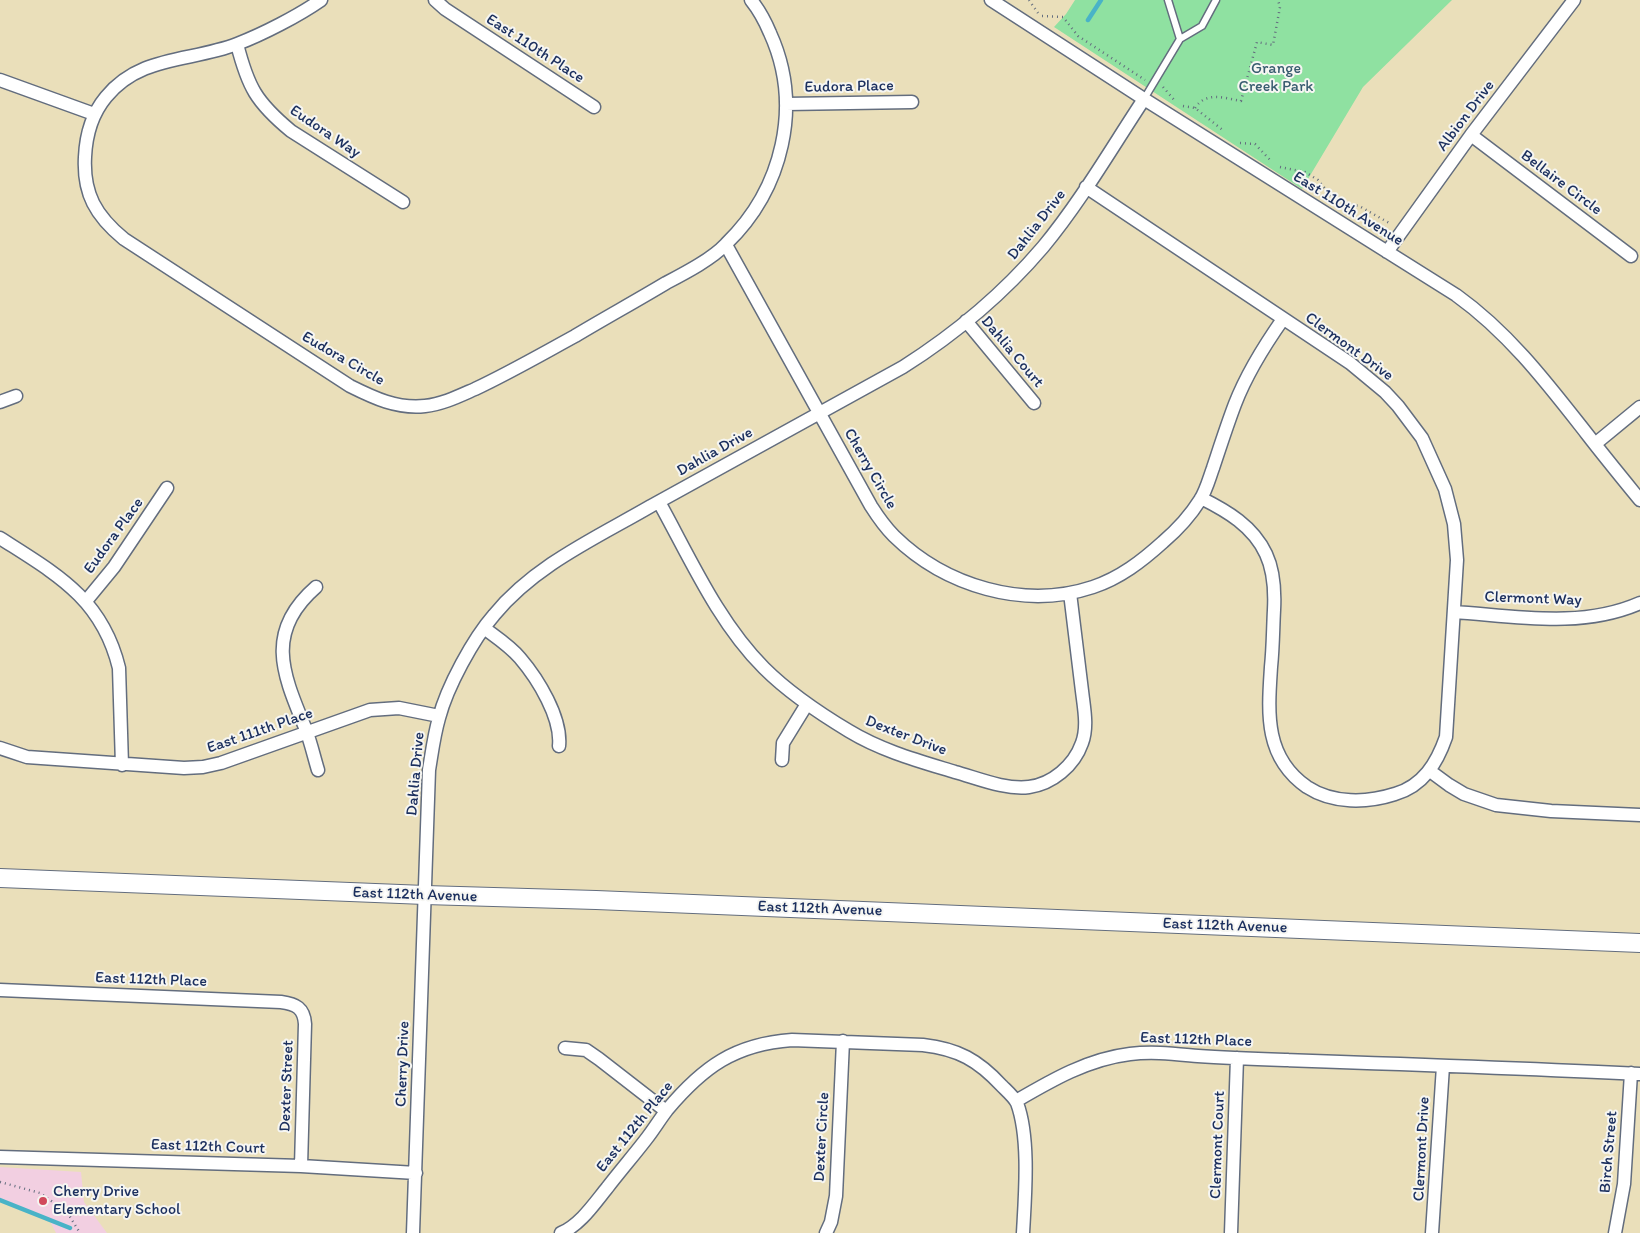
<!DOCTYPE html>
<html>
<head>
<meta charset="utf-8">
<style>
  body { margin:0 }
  canvas { display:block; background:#eadfba }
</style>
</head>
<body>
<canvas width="1640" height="1233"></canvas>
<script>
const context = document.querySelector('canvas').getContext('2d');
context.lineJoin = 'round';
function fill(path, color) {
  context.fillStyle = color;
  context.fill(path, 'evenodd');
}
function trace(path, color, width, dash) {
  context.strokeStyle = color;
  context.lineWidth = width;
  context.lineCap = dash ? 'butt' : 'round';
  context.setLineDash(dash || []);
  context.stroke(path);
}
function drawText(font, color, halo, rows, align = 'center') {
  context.font = font + ' Itim,sans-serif';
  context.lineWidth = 4;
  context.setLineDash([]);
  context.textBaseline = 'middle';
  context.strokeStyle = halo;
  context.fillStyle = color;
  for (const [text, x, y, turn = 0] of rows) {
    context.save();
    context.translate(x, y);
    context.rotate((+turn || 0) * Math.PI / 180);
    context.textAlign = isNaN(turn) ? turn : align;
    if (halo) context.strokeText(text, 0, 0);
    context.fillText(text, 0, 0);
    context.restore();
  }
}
fill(new Path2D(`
  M0,1167L81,1172L84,1202L107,1233H56L50,1221L0,1199Z`), '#f2cfe1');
fill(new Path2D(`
  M1075,0H1452L1363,87L1302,189L1054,27L1066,14Z`), '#8fe1a1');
trace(new Path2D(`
  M1088,20L1101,0
  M0,1200L70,1228`), '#49b3c7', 4.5);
const lane = new Path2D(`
  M1168,0L1180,39
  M1144,99L1180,39L1202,26L1216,0`);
const street = new Path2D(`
  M321,0C298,16 263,34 237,44C190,62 140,55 106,97C91,115 86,135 85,157C83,194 96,216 124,239L350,386C374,398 397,409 425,406C443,404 459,396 475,389C509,373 542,354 575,336C605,318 636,301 666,283C685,273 712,259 726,244C783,189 803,105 770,33C765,21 759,10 751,0
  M435,0L445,9L594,107
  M991,0L1144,99L1456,295C1509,333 1547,383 1587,434C1604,456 1622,478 1640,500
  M237,44C248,87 256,102 291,131L403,202
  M0,80L94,114
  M786,104L912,102
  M1471,135L1631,256
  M1086,187L1350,363L1385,392L1398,406L1422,438L1445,489L1454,524L1457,560L1446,737C1437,763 1423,786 1395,794C1367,803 1333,804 1307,787C1264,757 1268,713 1271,667C1273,648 1273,629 1274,610C1275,591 1274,571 1266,554C1253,526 1227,511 1201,498
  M726,245L871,506C878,517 885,527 894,536C945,586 1024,610 1093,587C1120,578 1142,561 1163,542C1177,530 1190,516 1200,500C1206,491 1209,479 1213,468C1220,447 1227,425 1235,404C1247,373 1264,346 1283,319
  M1387,252L1471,135L1574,0
  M966,321L1034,403
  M0,402L16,396
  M1595,444L1640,407
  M659,502C690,558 718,622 764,668C789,693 819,713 849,731C882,751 919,761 955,772C977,778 1005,790 1029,787C1052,784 1074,766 1082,743C1088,727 1084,708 1082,691C1078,658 1074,626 1070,593
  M0,538C56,574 102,598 119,668L122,765
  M316,587C263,633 284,676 306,730C311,743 314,757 318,770
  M86,601L114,567L167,488
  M1454,612C1515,616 1581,629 1640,603
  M484,628C496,637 510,646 520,658C538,679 562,718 559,746
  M0,748L27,757L184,768L203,767L221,763L370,710L399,708L439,716
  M782,760L783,743L807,704
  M1430,771L1449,785L1464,794L1496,805L1551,811L1640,815
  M0,990L281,1002C296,1004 304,1008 305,1024L301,1166
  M565,1048L586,1050L599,1059L666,1111
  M1016,1101C1052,1080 1088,1059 1130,1054C1153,1051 1176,1054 1198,1056C1227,1058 1256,1059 1285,1060C1403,1064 1522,1068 1640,1074
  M0,1157L301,1166L416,1173
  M413,1233L429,770C432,752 434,735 439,718C447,687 473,639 494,615C535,565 596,538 651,506C735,459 819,414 903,367C955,334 1003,294 1043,247C1081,201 1111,149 1144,99
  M561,1233C580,1225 594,1204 607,1188C620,1171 634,1155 647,1138C654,1129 660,1119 667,1110C703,1067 735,1044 792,1040L923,1045C958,1049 978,1060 1002,1086C1007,1091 1014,1097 1017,1103C1030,1138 1025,1196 1023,1233
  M826,1233L831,1222L836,1196L843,1041
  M1231,1233L1237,1058
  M1432,1233L1443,1066
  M1615,1233L1624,1184L1631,1073`);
const secondary = new Path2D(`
  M0,878L425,895L596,900L1640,943`);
trace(lane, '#636d7e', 9);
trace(street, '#636d7e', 15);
trace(secondary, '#636d7e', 20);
trace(new Path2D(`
  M1029,0L1038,13
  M1042,16L1063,17L1078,36L1145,80
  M1163,87L1176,102
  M1183,106L1195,108L1224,131
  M1195,108C1206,91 1224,98 1241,101L1257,42L1273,45L1280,7L1278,0
  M1240,143L1255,144L1272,162
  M1280,167L1305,172L1318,180L1336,202L1359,206L1391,224
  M0,1182L40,1193L67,1212L80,1233`), '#636d7e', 2.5, [1, 4]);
trace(lane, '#fff', 6);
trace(street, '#fff', 12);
trace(secondary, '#fff', 18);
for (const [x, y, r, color] of [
  [43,1201,5,"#d1495b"]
]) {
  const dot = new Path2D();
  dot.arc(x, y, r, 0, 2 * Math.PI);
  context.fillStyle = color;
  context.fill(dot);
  trace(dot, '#f6f6f2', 2);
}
drawText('16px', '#1b2f5e', '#f6f6f2', [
  ["East 110th Place",535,49,33],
  ["Eudora Place",849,87,-1],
  ["Albion Drive",1466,116,-53],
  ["Eudora Way",325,132,34],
  ["Bellaire Circle",1561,183,37],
  ["East 110th Avenue",1348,209,32],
  ["Dahlia Drive",1037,225,-52],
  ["Clermont Drive",1349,347,36],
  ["Dahlia Court",1012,352,50],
  ["Eudora Circle",343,359,30],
  ["Dahlia Drive",715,452,-29],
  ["Cherry Circle",870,469,60],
  ["Eudora Place",114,536,-54],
  ["Clermont Way",1533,599,2],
  ["East 111th Place",260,731,-19],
  ["Dexter Drive",906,736,21],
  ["Dahlia Drive",416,774,-85],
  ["East 112th Avenue",415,895,2],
  ["East 112th Avenue",820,909,2],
  ["East 112th Avenue",1225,926,2],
  ["East 112th Place",151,980,2],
  ["East 112th Place",1196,1040,2],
  ["Cherry Drive",403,1064,-88],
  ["Dexter Street",287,1086,-88],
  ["East 112th Place",635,1127,-51],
  ["Dexter Circle",822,1137,-87],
  ["Clermont Court",1218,1145,-88],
  ["East 112th Court",208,1147,2],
  ["Clermont Drive",1422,1149,-87],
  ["Birch Street",1609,1152,-85]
]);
drawText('16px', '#385c6f', '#f6f6f2', [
  ["Grange",1276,69],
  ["Creek Park",1276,87]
]);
drawText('16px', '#1b2f5e', '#f6f6f2', [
  ["Cherry Drive",53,1192],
  ["Elementary School",53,1210]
], 'left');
</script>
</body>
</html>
